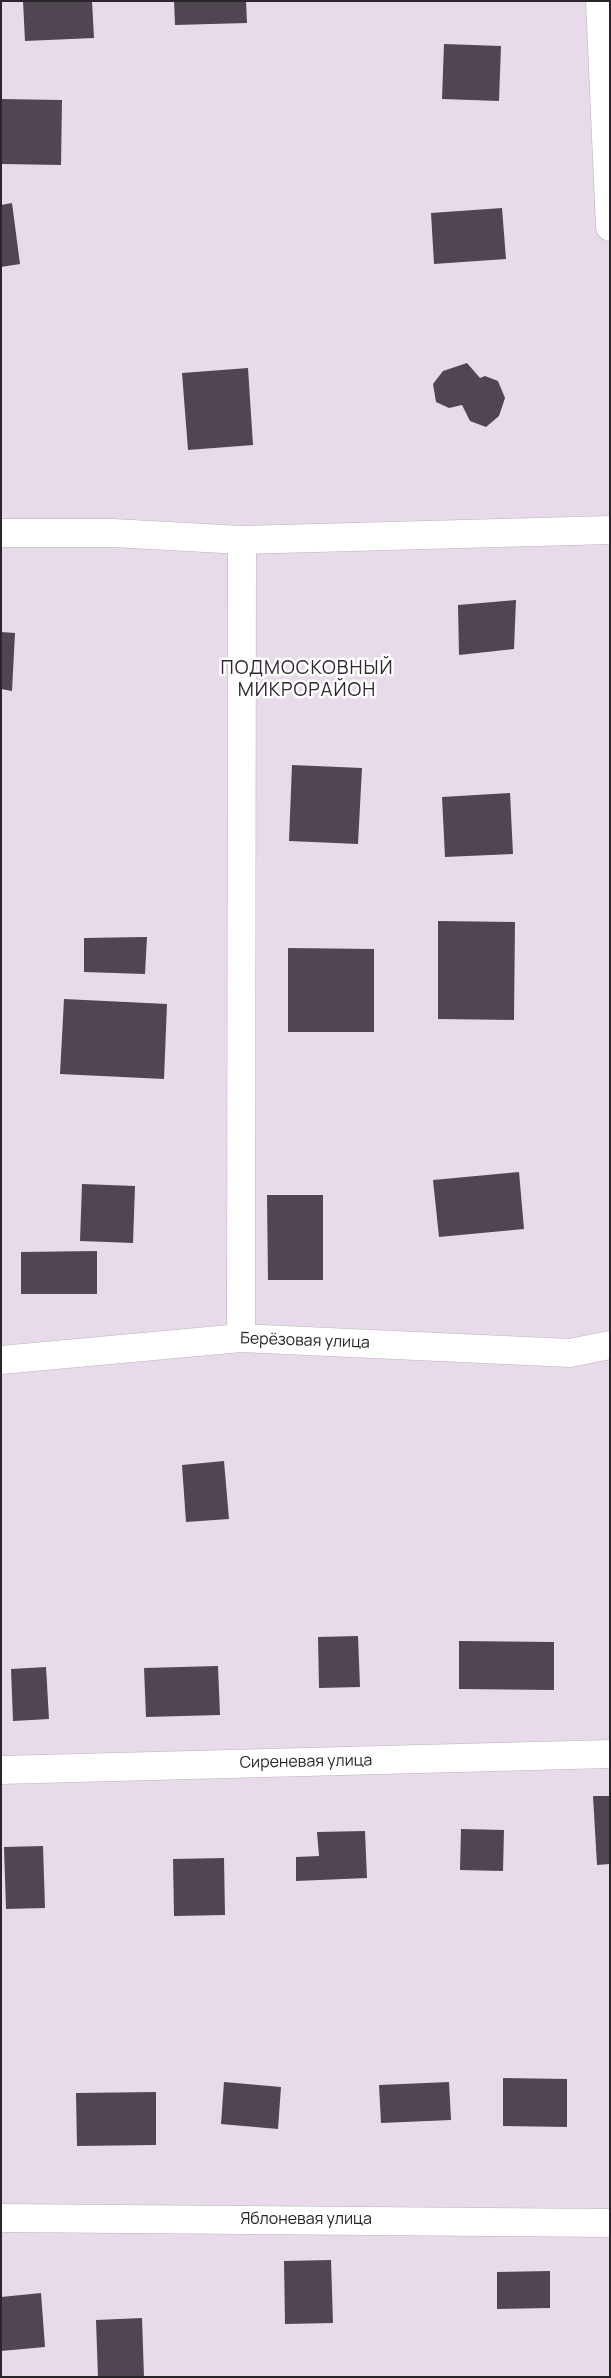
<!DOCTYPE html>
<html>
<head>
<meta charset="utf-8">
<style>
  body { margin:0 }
  #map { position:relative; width:611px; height:2378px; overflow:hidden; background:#e7dbe9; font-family:Manrope,sans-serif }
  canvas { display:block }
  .frame { position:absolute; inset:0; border:2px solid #29252a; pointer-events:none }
</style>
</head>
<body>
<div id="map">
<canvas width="611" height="2378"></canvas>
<div class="frame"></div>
</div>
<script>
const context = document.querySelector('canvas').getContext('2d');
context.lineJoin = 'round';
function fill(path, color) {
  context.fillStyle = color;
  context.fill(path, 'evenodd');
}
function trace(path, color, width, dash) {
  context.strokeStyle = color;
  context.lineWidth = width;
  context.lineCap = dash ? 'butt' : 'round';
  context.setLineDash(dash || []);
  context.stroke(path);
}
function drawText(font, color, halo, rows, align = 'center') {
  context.font = font + ' Manrope,sans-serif';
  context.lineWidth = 5;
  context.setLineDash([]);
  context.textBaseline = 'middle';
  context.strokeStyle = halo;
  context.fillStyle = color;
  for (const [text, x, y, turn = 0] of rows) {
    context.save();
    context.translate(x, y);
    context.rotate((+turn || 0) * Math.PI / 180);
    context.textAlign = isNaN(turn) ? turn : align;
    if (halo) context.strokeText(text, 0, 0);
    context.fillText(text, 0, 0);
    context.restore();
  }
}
fill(new Path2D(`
  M23,1H92L94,38L25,41Z
  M174,1H246L247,23L175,25Z
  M444,44L501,46L499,101L442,99Z
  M1,99L62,100L61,165L1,164Z
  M12,203L20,264L1,267V205Z
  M502,208L506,259L434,264L431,213Z
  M467,363L480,378L485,376L498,381L505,398L499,416L486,427L470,421L462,405L449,408L436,402L433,384L443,371Z
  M248,368L253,445L188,450L182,373Z
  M516,600L514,649L459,655L458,605Z
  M1,632L15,633L12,691L1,689Z
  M292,765L362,768L358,844L289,841Z
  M510,793L513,854L445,857L442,797Z
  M438,921L515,922L514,1020L438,1019Z
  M147,937L145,974L84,972V938Z
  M288,948L374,949V1032H288Z
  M64,999L167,1004L164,1079L60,1074Z
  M519,1172L524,1229L439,1237L433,1180Z
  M82,1184L135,1186L133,1243L80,1241Z
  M267,1195H323V1280H268Z
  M97,1251V1294H21V1252Z
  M224,1461L229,1519L186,1522L182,1465Z
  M358,1636L360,1687L319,1688L318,1637Z
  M459,1641L554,1642V1690L459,1689Z
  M218,1666L220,1715L146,1717L144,1668Z
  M46,1667L49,1719L13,1721L11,1669Z
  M593,1796H610V1864L597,1865Z
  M461,1829L504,1830L503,1871L460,1870Z
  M365,1831L367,1878L296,1881V1857L319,1856L317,1832Z
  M43,1846L45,1908L6,1909L4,1847Z
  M224,1858L225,1915L174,1916L173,1859Z
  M503,2078L567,2079V2127L503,2126Z
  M224,2082L281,2087L278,2129L221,2124Z
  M449,2082L451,2120L381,2123L379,2085Z
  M156,2092V2145L77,2146L76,2093Z
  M331,2260L333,2323L285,2324L284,2261Z
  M550,2271V2308L497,2309V2272Z
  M41,2293L45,2347L1,2351V2297Z
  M142,2318L144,2377H98L96,2320Z`), '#504651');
const minor = new Path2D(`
  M600,1L610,227
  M1,533H113L242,540L610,530
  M241,1338L242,540
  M1,1360L241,1338L570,1353L610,1345
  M1,1770L610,1754
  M1,2218L610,2223`);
trace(minor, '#bbb0bd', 29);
trace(minor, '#fff', 28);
drawText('16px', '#29252a', '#fff', [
  ["Берёзовая улица",305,1341,2],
  ["Сиреневая улица",306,1762,-1],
  ["Яблоневая улица",306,2220]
]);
context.letterSpacing = '1px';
drawText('19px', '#312832', '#fff', [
  ["ПОДМОСКОВНЫЙ",307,669],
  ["МИКРОРАЙОН",307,691]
]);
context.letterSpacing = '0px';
</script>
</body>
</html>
